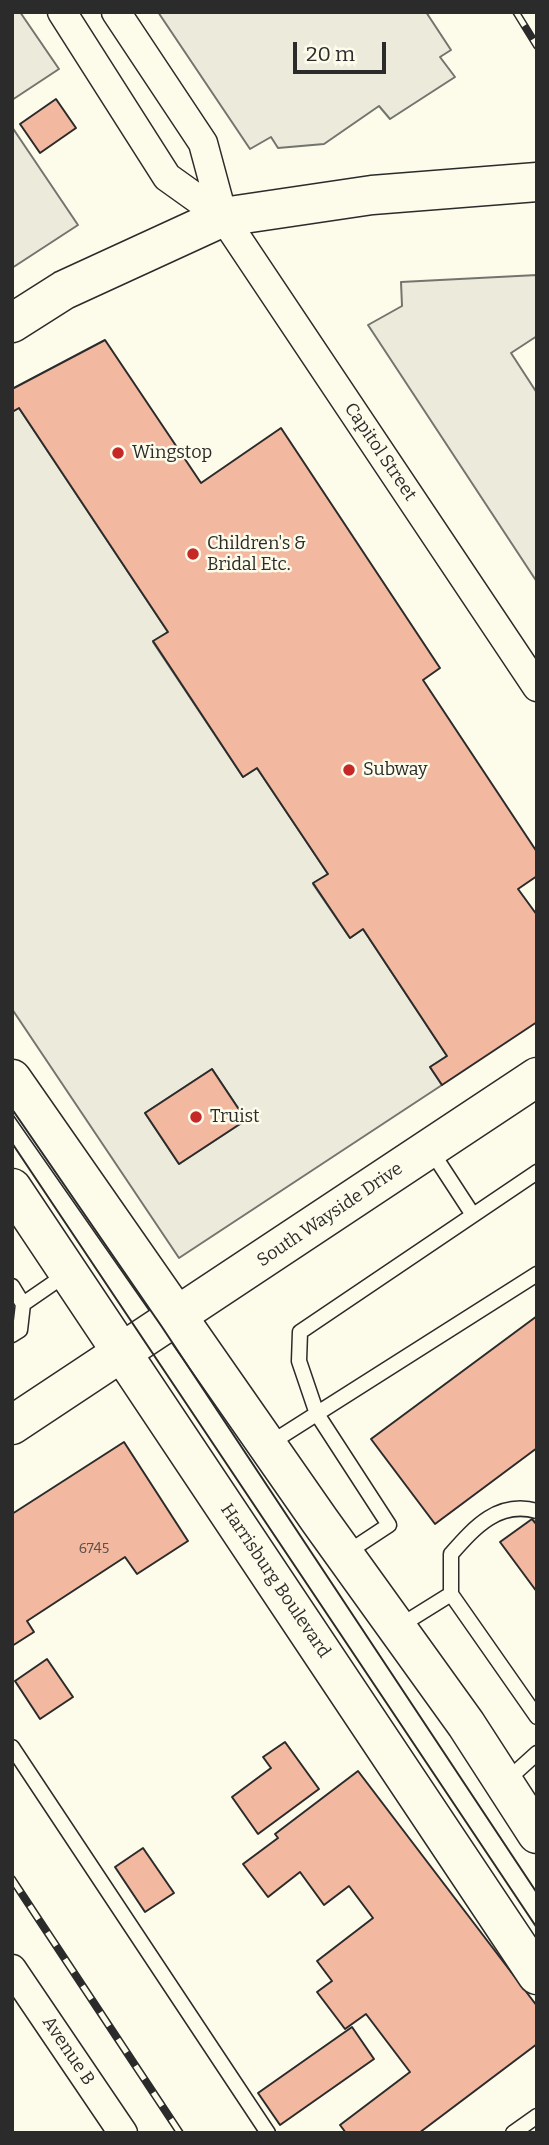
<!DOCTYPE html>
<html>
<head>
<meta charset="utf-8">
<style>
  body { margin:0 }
  #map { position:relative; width:549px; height:2145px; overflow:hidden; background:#fdfbea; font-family:Bitter,serif }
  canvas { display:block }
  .frame { position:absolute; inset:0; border:14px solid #2b2b2b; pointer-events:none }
  .scale { position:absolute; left:293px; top:42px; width:93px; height:32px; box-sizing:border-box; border:4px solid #2b2b2b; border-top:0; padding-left:9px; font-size:21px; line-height:24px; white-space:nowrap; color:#2b2b2b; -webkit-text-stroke:5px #fdfbea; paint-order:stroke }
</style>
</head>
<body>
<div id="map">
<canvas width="549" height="2145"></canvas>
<div class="frame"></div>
<div class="scale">20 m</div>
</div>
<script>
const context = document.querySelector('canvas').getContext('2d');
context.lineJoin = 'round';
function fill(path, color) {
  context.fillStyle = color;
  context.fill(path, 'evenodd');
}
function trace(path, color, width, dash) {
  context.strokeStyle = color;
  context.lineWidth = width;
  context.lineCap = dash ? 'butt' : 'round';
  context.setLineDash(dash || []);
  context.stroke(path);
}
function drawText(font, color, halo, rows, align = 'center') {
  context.font = font + ' Bitter,serif';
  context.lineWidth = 5;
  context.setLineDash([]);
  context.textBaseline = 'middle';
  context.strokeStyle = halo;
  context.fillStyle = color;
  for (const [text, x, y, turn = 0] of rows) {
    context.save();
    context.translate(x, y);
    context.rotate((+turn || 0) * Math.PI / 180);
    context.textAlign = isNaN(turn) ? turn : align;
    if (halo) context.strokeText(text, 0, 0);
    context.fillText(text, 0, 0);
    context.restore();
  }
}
const parking = new Path2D(`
  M12,12H20L59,69L12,100Z
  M158,12H426L451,50L440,57L455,77L390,119L379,106L324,144L278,148L271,137L250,149Z
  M12,127L78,225L12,268Z
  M537,275V336L511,353L537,393V582L368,325L402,306L401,282Z
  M19,408L168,632L153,642L243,777L257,768L328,874L313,884L350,938L363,929L447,1056L430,1067L442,1085L179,1258L12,1009V412ZM212,1069L246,1120L179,1164L145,1113Z`);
fill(parking, '#eceadb');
trace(parking, '#74746e', 2);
const building = new Path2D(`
  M56,99L76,128L40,153L20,124Z
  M105,340L201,483L281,428L440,668L423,680L537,852V876L518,889L537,915V1022L442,1085L430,1067L447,1056L363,929L350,938L313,883L328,874L257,768L243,777L153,641L168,632L19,408L12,412V389Z
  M212,1069L246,1120L179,1164L145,1113Z
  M537,1316V1448L435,1524L371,1439Z
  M124,1442L188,1541L137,1574L125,1557L27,1621L34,1632L12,1646V1514Z
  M532,1519L537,1525V1592L500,1542Z
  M47,1659L73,1697L40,1719L15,1681Z
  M285,1742L319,1789L258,1834L232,1797L271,1768L263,1757Z
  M358,1771L537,2006V2044L419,2133H346L340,2125L410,2072L366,2014L345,2029L317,1992L332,1981L317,1961L373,1918L349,1886L324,1905L300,1872L268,1897L243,1864L278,1838L275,1834Z
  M143,1848L174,1893L145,1912L115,1867Z
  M352,2027L374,2059L280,2125L258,2093Z`);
fill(building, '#f2b8a0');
trace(building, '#2b2b2b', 2);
const service = new Path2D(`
  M430,1149L473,1215
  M12,1286L23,1304
  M12,1335L20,1330L23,1304L68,1273
  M269,1444L537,1274
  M345,1554L389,1525L317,1414L299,1361L300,1332L537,1172
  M451,1594V1554C474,1528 498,1500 537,1511
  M398,1627L451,1594L537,1717
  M12,1747L268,2133
  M505,1782L537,1753
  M513,2133L537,2116`);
const minor = new Path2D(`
  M62,12L167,177L223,217
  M116,12L203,143L223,217L537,687
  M12,1969L123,2133`);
const secondary = new Path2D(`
  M12,1079L320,1521L466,1724L537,1834
  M12,1188L537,1975`);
const primary = new Path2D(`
  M12,323L64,290L223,217L372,195L537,182
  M12,1425L537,1077`);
trace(service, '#2b2b2b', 17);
trace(minor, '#2b2b2b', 31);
trace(secondary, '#2b2b2b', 41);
trace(primary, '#2b2b2b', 41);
trace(service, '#fdfbea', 14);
trace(minor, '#fdfbea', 28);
trace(secondary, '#fdfbea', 38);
trace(primary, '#fdfbea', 38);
trace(new Path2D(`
  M12,1109L162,1327L537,1893
  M12,1143L537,1928`), '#2b2b2b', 2);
const rail = new Path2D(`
  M516,12L537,46
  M12,1879L180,2133`);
trace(rail, '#2b2b2b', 8);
trace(rail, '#fdfbea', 5, [16]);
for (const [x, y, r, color] of [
  [118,453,7,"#c62828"],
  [193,554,7,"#c62828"],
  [349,770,7,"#c62828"],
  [196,1117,7,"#c62828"]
]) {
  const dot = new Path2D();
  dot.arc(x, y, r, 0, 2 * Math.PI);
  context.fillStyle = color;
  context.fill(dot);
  trace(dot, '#fdfbea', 2.5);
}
drawText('14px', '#5d4e48', null, [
  ["6745",94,1549]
]);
drawText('18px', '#2b2b2b', '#fdfbea', [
  ["Capitol Street",380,452,56],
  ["South Wayside Drive",330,1215,-34],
  ["Harrisburg Boulevard",275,1581,56],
  ["Avenue B",68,2051,56]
]);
drawText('18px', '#2b2b2b', '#fdfbea', [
  ["Wingstop",132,453],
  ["Children's &",207,544],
  ["Bridal Etc.",207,565],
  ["Subway",363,770],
  ["Truist",210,1117]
], 'left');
</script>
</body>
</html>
